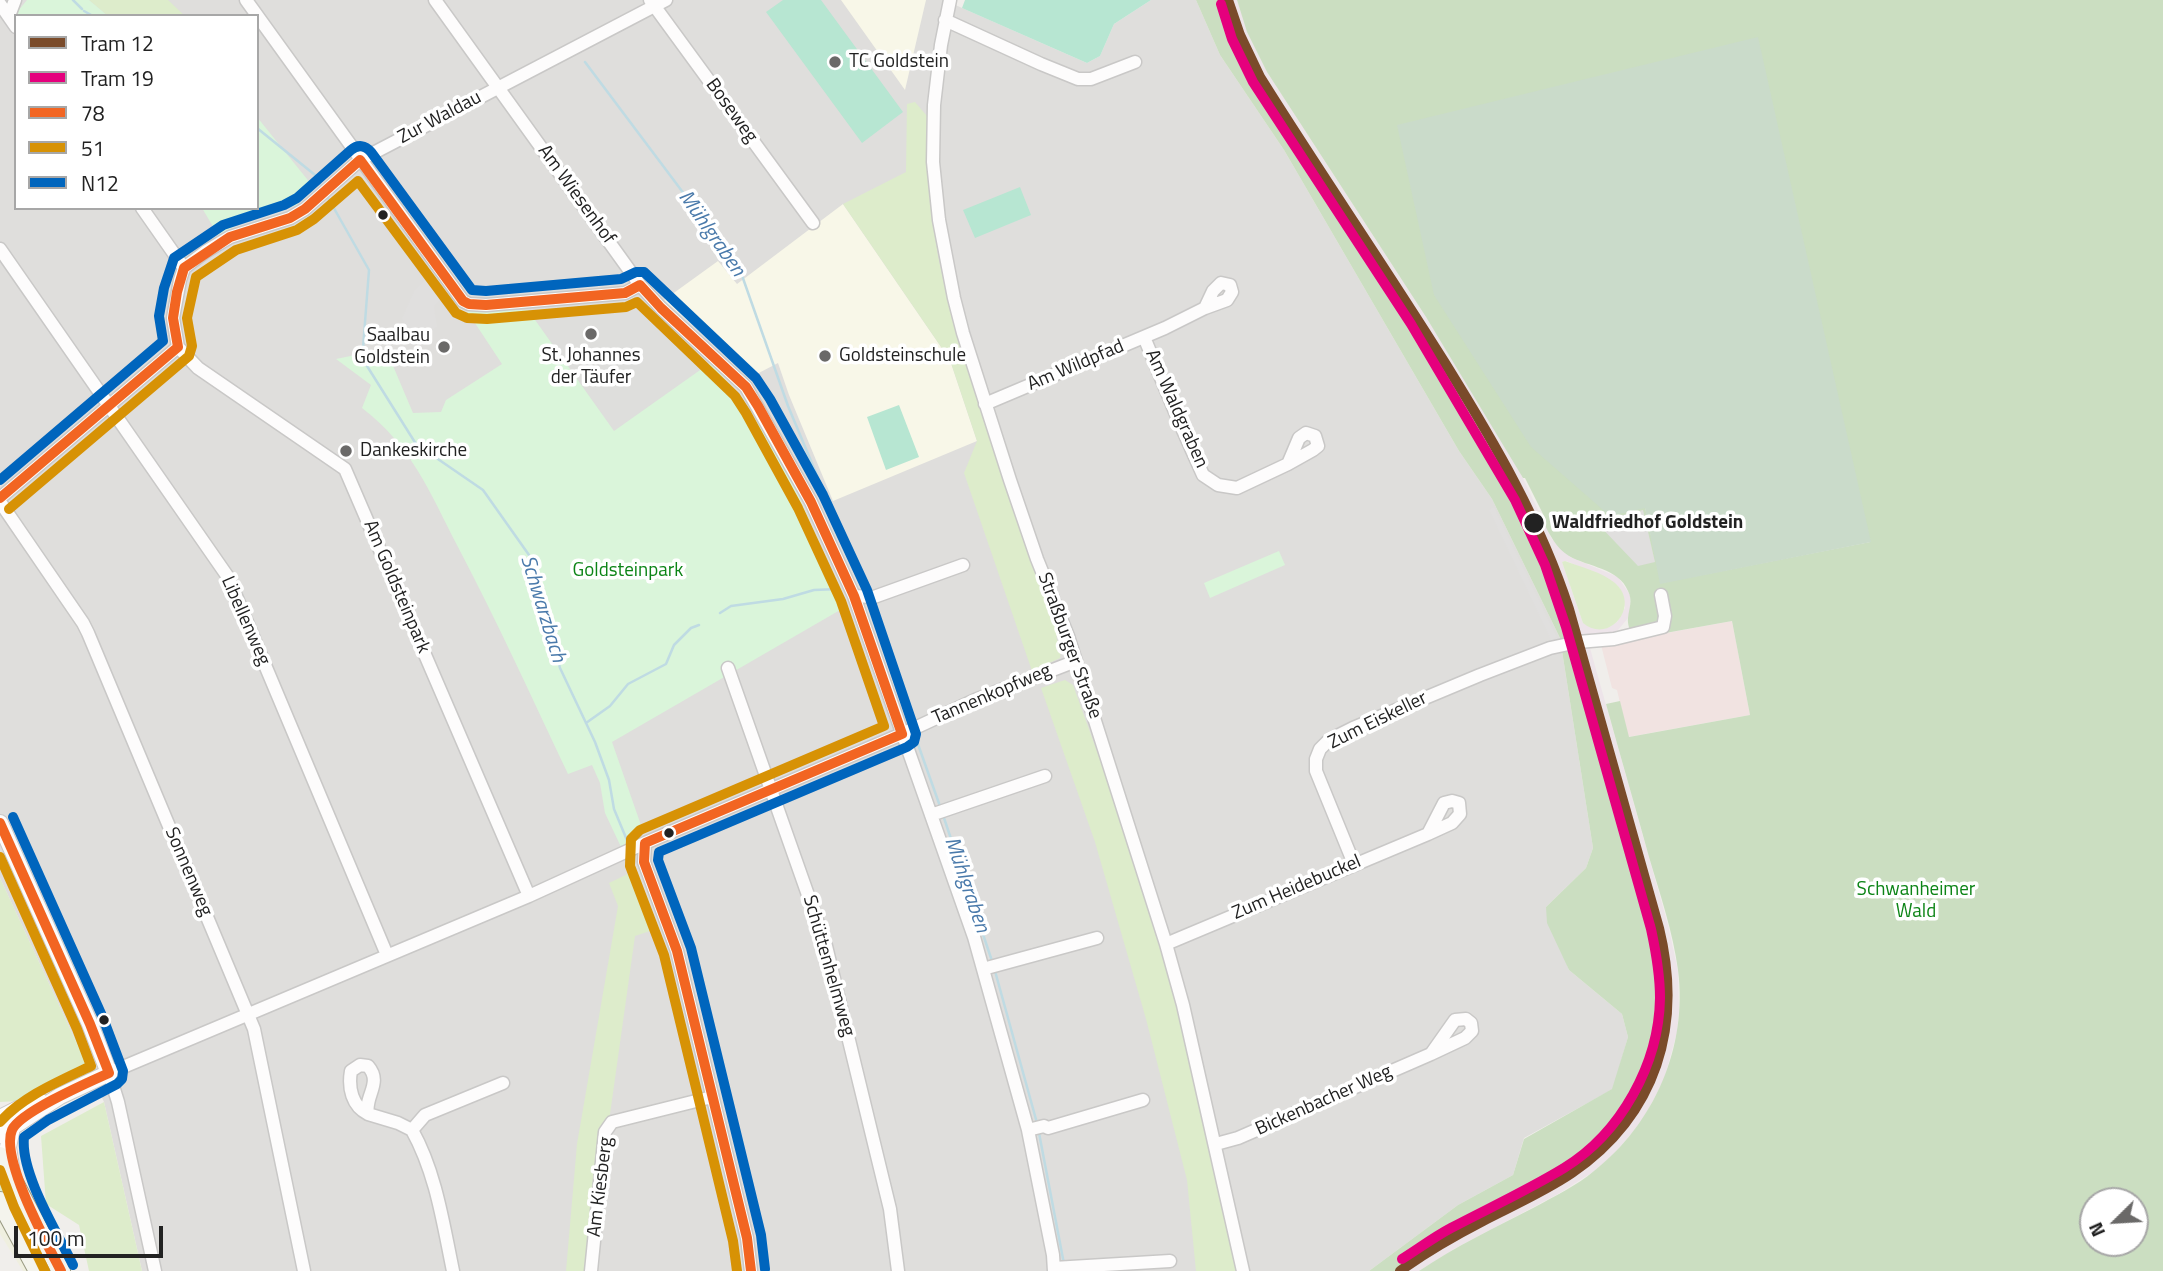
<!DOCTYPE html>
<html>
<head>
<meta charset="utf-8">
<style>
  body { margin:0 }
  #map { position:relative; width:2163px; height:1271px; overflow:hidden; background:#f0eeeb; font-family:"Titillium Web",sans-serif }
  canvas { display:block }
  .legend { position:absolute; left:14px; top:14px; width:245px; height:196px; box-sizing:border-box; background:#fff; border:2px solid #a7a7a7; margin:0; padding:9px 12px; list-style:none; font-size:21px; color:#222 }
  .legend li { display:flex; align-items:center; gap:14px; height:35px }
  .legend b { width:35px; border:2px solid #a7a7a7 }
  .north { position:absolute; left:2079px; top:1187px; width:70px; height:70px; box-sizing:border-box; background:#fff; border:2px solid #a7a7a7; border-radius:50%; rotate:246deg; font-size:19px; font-weight:700; line-height:28px; text-align:center; color:#222 }
  .north::after { content:''; display:block; margin:auto; width:24px; height:32px; background:#6a6968; clip-path:polygon(50% 0,100% 100%,50% 72%,0 100%) }
  .scale { position:absolute; left:14px; top:1226px; width:149px; height:32px; box-sizing:border-box; border:4px solid #222; border-top:0; padding-left:9px; font-size:21px; line-height:24px; white-space:nowrap; color:#222; -webkit-text-stroke:5px #fff; paint-order:stroke }
</style>
</head>
<body>
<div id="map">
<canvas width="2163" height="1271"></canvas>
<ul class="legend">
<li><b style="height:9px;background:#7a4b2a"></b>Tram 12</li>
<li><b style="height:9px;background:#e5007d"></b>Tram 19</li>
<li><b style="height:9px;background:#f26522"></b>78</li>
<li><b style="height:9px;background:#d79205"></b>51</li>
<li><b style="height:9px;background:#0065bd"></b>N12</li>
</ul>
<div class="north">N</div>
<div class="scale">100 m</div>
</div>
<script>
const context = document.querySelector('canvas').getContext('2d');
context.lineJoin = 'round';
function fill(path, color) {
  context.fillStyle = color;
  context.fill(path, 'evenodd');
}
function trace(path, color, width, dash) {
  context.strokeStyle = color;
  context.lineWidth = width;
  context.lineCap = dash ? 'butt' : 'round';
  context.setLineDash(dash || []);
  context.stroke(path);
}
function drawText(font, color, halo, rows, align = 'center') {
  context.font = font + ' "Titillium Web",sans-serif';
  context.lineWidth = 7;
  context.setLineDash([]);
  context.textBaseline = 'middle';
  context.strokeStyle = halo;
  context.fillStyle = color;
  for (const [text, x, y, turn = 0] of rows) {
    context.save();
    context.translate(x, y);
    context.rotate((+turn || 0) * Math.PI / 180);
    context.textAlign = isNaN(turn) ? turn : align;
    if (halo) context.strokeText(text, 0, 0);
    context.fillText(text, 0, 0);
    context.restore();
  }
}
fill(new Path2D(`
  M0,0H944L1087,63L1100,56L1114,24L1151,0H1196L1220,55L1284,150L1459,451L1492,499L1560,638L1593,848L1586,868L1546,907L1569,970L1622,1014L1628,1037L1613,1089L1524,1138L1513,1175L1458,1205L1369,1271H142L104,1102L0,878ZM16,16H257V208H16Z`), '#dfdedc');
fill(new Path2D(`
  M1732,621L1750,715L1628,737L1617,690L1612,688L1601,645Z`), '#f1e3e1');
fill(new Path2D(`
  M1225,0H1237L1247,32L1267,72L1426,317L1516,464L1552,539L1570,557L1618,577L1630,595V611L1628,618L1618,630L1612,633L1591,635L1586,634L1668,925L1678,971L1679,1010L1677,1032L1664,1080L1641,1123L1610,1158L1593,1172L1558,1194L1454,1249L1419,1271H1396L1431,1246L1570,1172L1585,1161L1613,1134L1639,1097L1663,1029L1667,989L1665,970L1656,928L1566,605L1542,541L1535,535L1503,472L1486,445L1475,415L1417,321L1258,78L1237,36ZM1566,561L1606,578L1619,587L1622,593L1625,608L1617,622L1607,628L1583,623L1562,562Z`), '#ede4e9');
fill(new Path2D(`
  M841,0H926L905,90Z
  M843,204L950,360L977,441L833,501L789,395L778,363L751,377L664,300L718,261L737,284Z`), '#f8f7e8');
fill(new Path2D(`
  M637,301L710,363L614,431L528,310Z`), '#dededc');
fill(new Path2D(`
  M0,1213L32,1271H23L0,1234Z`), '#efefdf');
fill(new Path2D(`
  M89,0H168L185,16H108Z
  M915,102L927,116L928,172L931,207L938,256L949,306L969,373L1058,636L1056,637L1061,650L1060,658L1032,671L964,473L977,441L950,360L843,204L906,172L907,104Z
  M1565,561C1581,567 1602,572 1615,583C1641,605 1610,645 1583,623L1562,562Z
  M1065,680L1073,685C1099,757 1125,828 1148,901C1185,1022 1210,1147 1238,1271H1196L1187,1180L1146,1019L1095,842L1041,688Z
  M634,871L656,929L635,936L588,1271H566L577,1144L618,906L609,883Z
  M0,878L91,1074L20,1101L0,1102Z
  M104,1102L142,1271H89L79,1225L46,1204L41,1136Z
  M0,1170L55,1271H44L0,1190Z`), '#ddeccb');
fill(new Path2D(`
  M1196,0H1225L1237,36L1258,78L1417,321L1475,415L1486,445L1503,472L1535,535L1542,541L1566,605L1656,928C1681,1028 1655,1110 1570,1172L1431,1246L1396,1271H1369L1458,1205L1513,1175L1524,1139L1612,1089L1628,1037L1622,1014L1569,970L1547,923L1546,907L1586,868L1593,848L1560,638L1492,499L1459,451L1284,150L1220,55Z
  M1237,0H2163V1271H1419C1456,1246 1496,1227 1535,1207C1555,1196 1576,1186 1594,1171C1654,1124 1688,1047 1678,970C1673,932 1660,894 1649,857C1635,806 1620,755 1606,704L1620,701L1629,737L1750,715L1732,621L1632,639C1631,633 1627,624 1628,618C1629,608 1633,601 1628,591C1619,568 1588,567 1569,556C1556,548 1550,535 1543,522L1546,520L1525,478H1523L1426,317L1267,72L1247,32ZM1645,507L1870,542L1661,583ZM2093,1201H2135V1243H2093Z`), '#cbdec1');
fill(new Path2D(`
  M1758,37L1871,542L1660,584L1645,508L1610,516L1531,447L1434,295L1397,125Z`), '#cadbca');
fill(new Path2D(`
  M27,0H89L108,16H17L18,11Z
  M257,117L311,184L297,205L243,222L218,235L202,208H257Z
  M528,310L614,431L710,363L737,392L769,440L800,499L847,606L612,742L643,831L630,836L632,843L621,847L605,813L600,783L592,765L568,774C532,698 497,621 458,547C430,493 412,446 362,408L371,385L336,359L365,353L388,354L413,413L441,412L446,400L502,364L467,311Z
  M1279,551L1285,565L1210,598L1204,583Z`), '#daf5da');
fill(new Path2D(`
  M783,0H821L903,112L862,143L766,12Z
  M965,0H1151L1114,24L1100,56L1087,63L962,8Z
  M1020,187L1031,215L975,238L963,210Z
  M899,405L919,457L886,470L867,417Z`), '#b7e6d2');
fill(new Path2D(`
  M432,272L447,292L434,307L437,327L413,340L402,318L414,291Z
  M1494,507L1557,637L1551,640L1489,510Z
  M1643,510L1655,562L1638,566L1596,522Z`), '#e0dfde');
trace(new Path2D(`
  M73,0L82,9
  M84,11L93,16
  M585,62L739,267L788,406L829,504
  M257,128L315,175L322,187
  M327,196L369,270L363,348L367,366L416,444L483,490L529,555L560,668L595,742L609,780L614,809L629,845
  M832,510L868,593
  M870,600L912,726
  M720,613L731,606L783,599L814,590L839,589
  M586,723L610,706L628,684L666,664L674,645L691,628L699,625
  M914,733L941,809
  M943,815L992,961
  M995,971L1037,1123
  M1039,1133L1064,1264`), '#bfdbe3', 2.5);
const minor = new Path2D(`
  M246,0L463,301L469,304L486,305L625,293L640,285
  M435,0L640,285L661,308L746,387L811,502L854,596L974,937L1028,1130L1053,1255L1054,1271
  M650,0L813,223
  M950,0L941,45L934,105L933,162L939,220L954,298L963,333L1010,480L1037,559L1068,636L1166,944L1183,1005L1243,1271
  M0,4L16,27
  M9,16L15,0
  M945,20L1041,64L1078,79H1091L1135,62
  M142,208L184,268
  M0,249L228,577L387,955
  M1144,337L1178,419L1203,475L1218,485L1237,488L1288,464L1313,450L1318,446L1315,436L1306,433L1299,438L1288,464
  M178,347L198,368L345,469L529,896
  M178,347L173,318L180,280L184,268L205,252L230,237L290,218L305,209L360,160L666,0
  M985,404L1165,328L1205,308L1227,300L1232,292L1230,285L1221,283L1213,291L1205,308
  M0,498L178,347
  M0,502L83,623L88,633L254,1029L304,1271
  M854,596L874,597L963,565
  M728,668L826,946L890,1209L898,1271
  M931,815L1045,776
  M645,843L644,862L677,951L747,1238L751,1271
  M1354,864L1316,771V759L1320,749L1329,740L1353,728L1480,675L1550,648L1578,642L1614,639L1663,627L1665,616L1661,595
  M1166,944L1428,834L1452,823L1460,814L1459,803L1452,801L1444,803L1428,834
  M983,969L1097,938
  M368,1114C352,1106 348,1088 351,1071L360,1065L368,1066C383,1083 364,1096 368,1114L398,1123L412,1130
  M1028,1130L1044,1126L1048,1128L1143,1100
  M1216,1144L1238,1138L1431,1054L1465,1038L1472,1031L1471,1023L1466,1019L1455,1020L1431,1054
  M1054,1268L1170,1261
  M155,1271L118,1102L109,1073L529,896L645,843L902,734L975,700L1076,661
  M453,1271C443,1223 436,1173 412,1130L425,1115L503,1083
  M591,1271L605,1132L612,1122L712,1097`);
const tertiary = new Path2D(`
  M0,823L90,1024L109,1073L60,1096L0,1135
  M0,1118L18,1109L41,1102
  M12,1128L8,1147L12,1173`);
const secondary = new Path2D(`
  M0,1156L61,1271
  M0,1201L38,1271`);
trace(minor, '#c9c8c7', 15);
trace(tertiary, '#c9c8c7', 18);
trace(secondary, '#999a82', 20);
trace(minor, '#fdfcfc', 12);
trace(tertiary, '#fdfcfc', 16);
trace(secondary, '#f4f4ed', 18);
trace(new Path2D(`
  M0,498L178,347L173,318L177,292L184,268L230,237L290,218L305,209L360,160L463,301L469,304L486,305L625,293L640,285L661,308L746,387L758,406L811,502L854,596L902,734L645,843L644,862L677,951L747,1238L751,1271
  M0,823L90,1024L109,1073C89,1082 20,1112 12,1130C0,1158 47,1244 61,1271`), '#f26522', 10);
trace(new Path2D(`
  M9,509L189,356L192,346L187,318L196,277L236,250L297,230L314,219L358,181L456,313L467,318L487,319L626,307L637,302L735,396L746,413L798,508L841,601L884,726L640,830L631,839L630,866L664,955L733,1241L737,1271
  M0,857L77,1029L91,1066C60,1081 23,1096 0,1122
  M0,1170L14,1207L45,1271`), '#d79205', 10);
trace(new Path2D(`
  M0,480L163,341L159,316L164,288L174,258L223,225L284,205L297,198L351,150C358,144 365,145 371,152L472,290L486,291L621,279L636,272H644L756,378L770,399L823,495L867,590L916,734L914,742L907,747L659,852L658,860L691,948L761,1235L765,1269
  M13,817L103,1018L123,1071L122,1079L117,1084L48,1120L24,1137C20,1173 57,1232 73,1265`), '#0065bd', 10);
trace(new Path2D(`
  M1228,0L1240,35L1260,77C1320,173 1385,267 1445,363C1494,442 1540,520 1569,609L1659,928C1683,1026 1657,1114 1572,1173C1544,1192 1512,1206 1483,1221C1454,1236 1426,1252 1400,1271`), '#7a4b2a', 10);
trace(new Path2D(`
  M1221,4L1232,39L1253,82L1411,324L1515,500L1545,565L1566,627L1651,929C1656,952 1660,974 1660,998C1659,1064 1621,1133 1564,1168C1528,1190 1489,1208 1451,1228C1434,1237 1418,1249 1402,1259`), '#e5007d', 10);
for (const [x, y, r, color] of [
  [835,62,7,"#6a6968"],
  [383,215,6,"#222"],
  [591,334,7,"#6a6968"],
  [444,347,7,"#6a6968"],
  [825,356,7,"#6a6968"],
  [346,451,7,"#6a6968"],
  [1534,523,11,"#222"],
  [669,833,6,"#222"],
  [104,1020,6,"#222"]
]) {
  const dot = new Path2D();
  dot.arc(x, y, r, 0, 2 * Math.PI);
  context.fillStyle = color;
  context.fill(dot);
  trace(dot, '#fff', 2.5);
}
drawText('19px', '#222', '#fff', [
  ["TC Goldstein",849,62],
  ["Saalbau",430,336,"right"],
  ["Goldstein",430,358,"right"],
  ["St. Johannes",591,356,"center"],
  ["der Täufer",591,378,"center"],
  ["Goldsteinschule",839,356],
  ["Dankeskirche",360,451]
], 'left');
drawText('19px', '#222', '#fff', [
  ["Boseweg",731,111,54],
  ["Zur Waldau",440,118,-28],
  ["Am Wiesenhof",576,195,54],
  ["Am Wildpfad",1076,366,-23],
  ["Am Waldgraben",1176,409,66],
  ["Am Goldsteinpark",396,587,67],
  ["Libellenweg",245,621,66],
  ["Straßburger Straße",1069,646,70],
  ["Tannenkopfweg",992,695,-23],
  ["Zum Eiskeller",1378,721,-26],
  ["Sonnenweg",188,872,67],
  ["Zum Heidebuckel",1297,888,-23],
  ["Schüttenhelmweg",828,966,74],
  ["Bickenbacher Weg",1324,1101,-24],
  ["Am Kiesberg",601,1187,-83]
]);
drawText('bold 19px', '#222', '#fff', [
  ["Waldfriedhof Goldstein",1552,523]
], 'left');
drawText('19px', '#0c8416', '#fff', [
  ["Goldsteinpark",628,571],
  ["Schwanheimer",1916,890],
  ["Wald",1916,912]
]);
drawText('italic 21px', '#4a7aab', '#fff', [
  ["Mühlgraben",711,234,55],
  ["Schwarzbach",542,609,73],
  ["Mühlgraben",966,885,71]
]);
</script>
</body>
</html>
